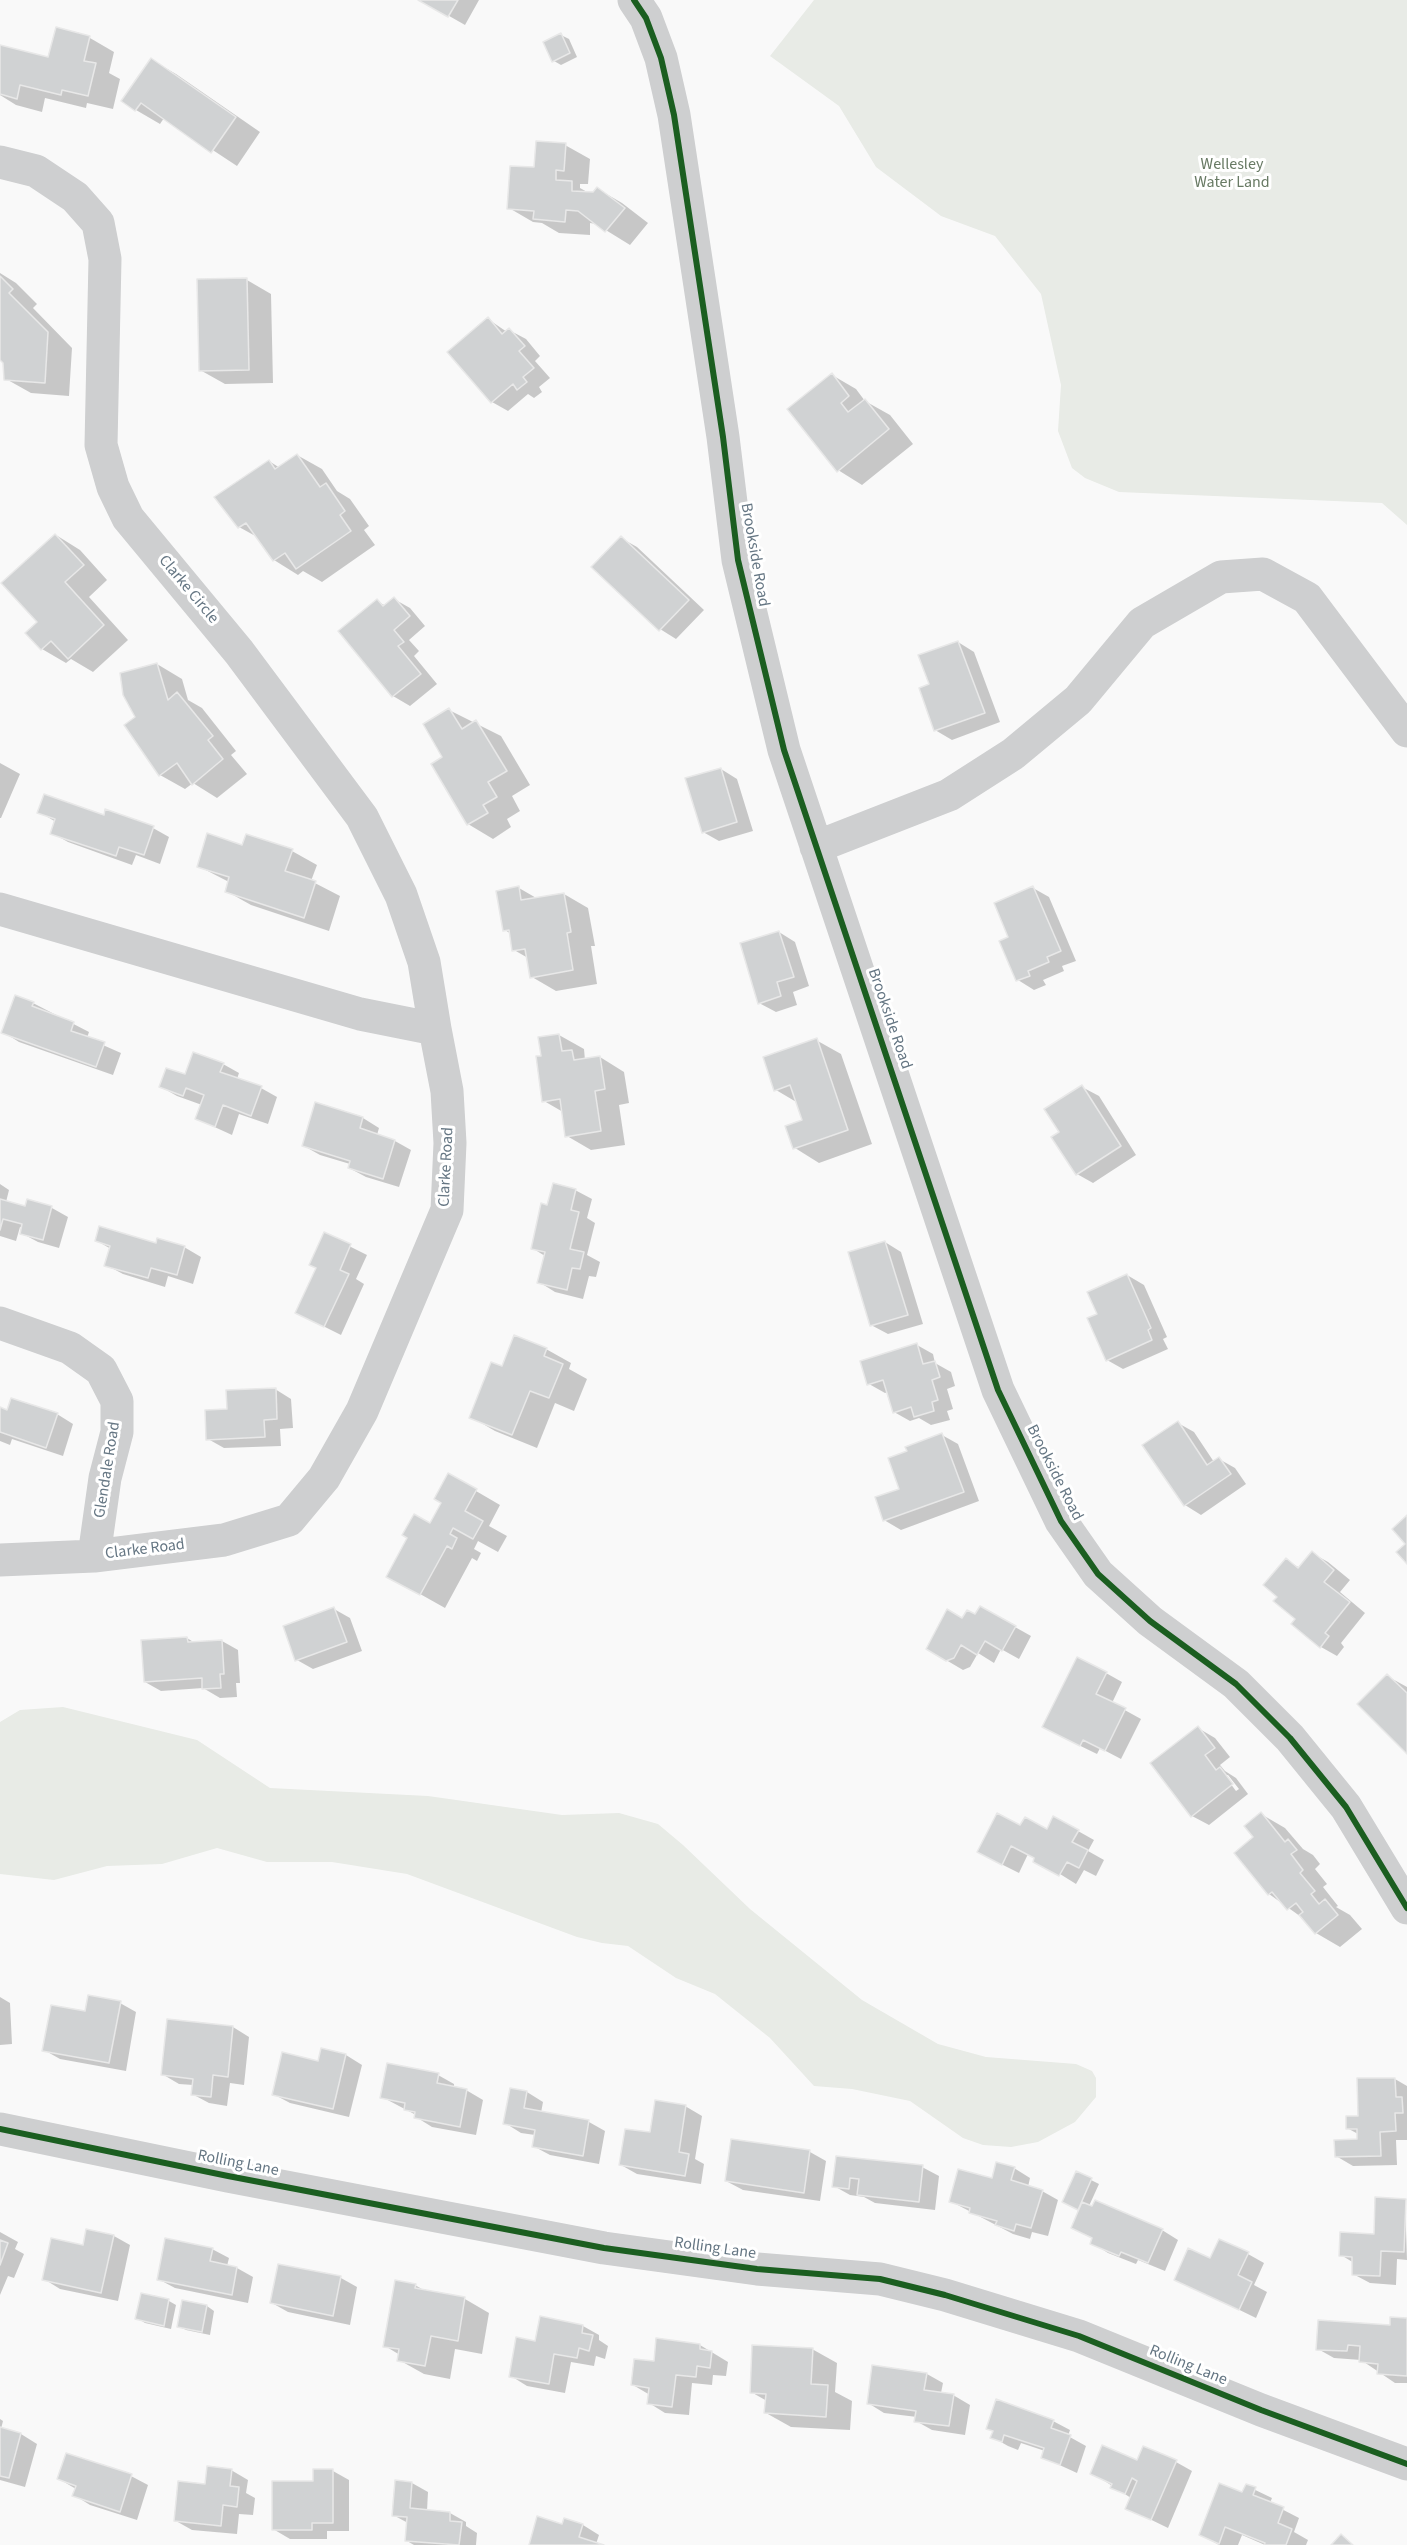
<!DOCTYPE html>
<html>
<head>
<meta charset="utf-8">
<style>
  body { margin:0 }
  canvas { display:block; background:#f9f9f9 }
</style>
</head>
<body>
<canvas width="1407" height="2545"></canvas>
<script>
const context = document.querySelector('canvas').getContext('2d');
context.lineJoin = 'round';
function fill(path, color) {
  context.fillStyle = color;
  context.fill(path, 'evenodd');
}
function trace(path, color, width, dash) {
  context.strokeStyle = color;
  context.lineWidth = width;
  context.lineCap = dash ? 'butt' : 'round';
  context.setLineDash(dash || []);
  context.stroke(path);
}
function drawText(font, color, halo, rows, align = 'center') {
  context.font = font + ' "Source Sans 3",sans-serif';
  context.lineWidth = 6;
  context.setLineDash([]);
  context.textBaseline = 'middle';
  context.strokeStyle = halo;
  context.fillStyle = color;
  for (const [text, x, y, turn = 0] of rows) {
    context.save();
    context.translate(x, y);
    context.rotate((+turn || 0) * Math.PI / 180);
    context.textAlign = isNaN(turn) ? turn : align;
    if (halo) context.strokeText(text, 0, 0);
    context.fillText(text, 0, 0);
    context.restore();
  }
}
fill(new Path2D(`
  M814,0H1407V525L1382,503L1119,492L1085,478L1072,468L1058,431L1061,385L1041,294L995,236L941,216L876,167L839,106L770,56Z
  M63,1707L197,1740L270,1788L428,1796L562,1815L619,1813L658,1824L683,1845L750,1909L862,2000L938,2044L986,2057L1076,2064L1092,2071L1096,2078V2097L1075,2122L1038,2142L1011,2147L983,2145L963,2138L910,2101L852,2089L814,2086L770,2038L715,1994L676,1978L628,1946L602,1943L577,1937L407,1874L332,1862H267L217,1848L162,1864L107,1866L54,1880L0,1874V1722L20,1710Z`), '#e8ebe6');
fill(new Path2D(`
  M421,0H479L465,25Z
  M57,29L90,38L114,52L109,73L120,79L113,109L87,103L86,108L45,98L42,112L16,105L0,95V46L50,59Z
  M561,35L569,39L577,57L561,65L554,61Z
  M152,60L176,74L260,132L237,166L164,118L160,124L136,110Z
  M565,145L590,159L588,184H580V188L589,193H594L598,189L622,203L648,223L630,245L596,224L590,223V235L559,233L542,223L533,222L509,208L535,169Z
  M0,273L16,283L37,304L33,308L72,348L69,396L31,393L6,379L5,362L0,358Z
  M247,280L271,294L273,383L225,384L200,370Z
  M488,319L507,332L509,330L526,339L540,356L535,361L550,378L539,387L542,392L534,398L528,394L508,411L492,402Z
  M832,375L856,389L865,401L890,415L913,444L862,485L838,470Z
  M297,455L322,469L337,491L350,499L369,526L364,530L375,545L322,582L303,571L298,575L274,560L259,538L239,527L216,498L269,461L280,468Z
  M56,535L80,550L107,580L89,597L128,640L93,672L71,659L66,663L42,649L39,623Z
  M621,538L637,547L704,610L676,639L660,629Z
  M394,599L410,608L425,626L409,640L419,651L414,656L437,684L410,706L393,696L341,631L377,601L386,606Z
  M958,642L974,652L1000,722L952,740L935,730L931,685Z
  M157,664L182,679L188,700L202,708L236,751L231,755L247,774L217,798L193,783L185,789L160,775L137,718Z
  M449,710L501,736L530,785L512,796L520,811L507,819L511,827L493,839L468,824L444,758Z
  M0,763L20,774L1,818H0Z
  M721,769L737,779L753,831L719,841L703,832Z
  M39,812L105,816L153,828L169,837L160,864L136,855L132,865L68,842L52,833L56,822Z
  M243,846L292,851L317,865L311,881L340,896L329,931L251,905L226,891L229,882L198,866Z
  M519,888L538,899L564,894L588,908L595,946H591L597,984L556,991L532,977L528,958L514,950L511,934L505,930Z
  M1033,888L1049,897L1076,961L1062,966L1064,971L1043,980L1046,985L1034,990L1018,980L1010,938Z
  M779,932L795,942L809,986L793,992L797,1005L776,1012L759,1003Z
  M33,1003L89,1032L87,1038L121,1053L113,1075L19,1042L3,1032Z
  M559,1035L584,1049L585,1060L600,1057L624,1072L629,1103L619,1105L625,1145L591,1150L567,1136L563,1112L544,1101L542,1057Z
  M816,1040L841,1054L872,1144L819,1163L795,1148L804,1121L798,1103L776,1090Z
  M223,1064L239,1073L237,1079L261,1088L277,1097L268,1124L239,1114L232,1135L197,1119L202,1105L177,1096L161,1087Z
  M1082,1087L1099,1096L1136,1155L1093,1183L1077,1174L1061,1133Z
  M316,1104L363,1118L379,1128L377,1135L395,1141L411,1150L399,1187L366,1177L349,1168L350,1164L320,1155L304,1146Z
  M0,1184L9,1190L6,1202L27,1207L28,1201L52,1208L68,1217L59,1248L38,1242L21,1233L23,1228L20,1227L16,1241L0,1236Z
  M575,1190L592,1199L587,1218L595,1223L587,1255L600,1262L596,1277L589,1276L583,1299L555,1292L539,1282L545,1256L532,1248L549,1206Z
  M325,1234L367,1255L356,1279L364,1284L341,1335L313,1321L317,1268Z
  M97,1241L184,1247L201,1257L193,1284L168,1276L165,1287L123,1274L106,1265L111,1249Z
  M885,1242L901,1252L923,1324L888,1334L871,1325Z
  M1127,1275L1144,1285L1167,1337L1163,1339L1168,1349L1123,1369L1107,1360L1099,1314Z
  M917,1345L933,1354L935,1363L951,1372L955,1386L947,1389L953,1409L947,1411L950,1420L931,1425L919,1418L910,1421L894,1412L888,1392L885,1393L869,1384Z
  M546,1349L571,1363L569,1369L587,1379L574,1411L555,1403L537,1448L495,1431L471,1417L503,1368Z
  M275,1389L291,1399L293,1428L280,1429L281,1446L224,1448L208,1439L229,1411Z
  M0,1409L8,1412L57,1414L73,1424L63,1456L12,1439L10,1445L0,1441Z
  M1178,1423L1194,1432L1214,1462L1219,1459L1235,1468L1246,1484L1201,1515L1185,1505Z
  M942,1435L958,1444L979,1501L901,1530L884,1520L901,1490Z
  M476,1491L500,1505L489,1526L507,1536L498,1552L478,1541L474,1549L481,1553L477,1561L472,1558L445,1608L388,1576L431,1525Z
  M1312,1553L1328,1562L1350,1580L1340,1592L1365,1613L1341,1643L1344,1647L1337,1656L1321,1647L1279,1596L1286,1560L1300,1568Z
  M334,1609L350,1618L362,1651L313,1669L297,1660Z
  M963,1620L1015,1627L1031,1636L1019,1659L1001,1649L994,1663L978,1653L970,1667L963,1670L946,1660Z
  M187,1638L195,1643L222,1641L238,1650L240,1683H236L237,1697L220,1698L203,1688L161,1691L145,1682Z
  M1106,1673L1122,1682L1112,1703L1141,1719L1121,1759L1100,1748L1097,1754L1060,1736Z
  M1387,1676L1407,1687V1752Z
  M1198,1728L1215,1738L1230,1757L1220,1765L1225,1771L1236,1778L1248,1794L1209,1825L1192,1816ZM1224,1775H1228L1239,1789L1236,1791Z
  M1261,1814L1285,1828L1303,1849L1313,1855L1320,1864L1315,1869L1327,1884L1323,1887L1338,1906L1336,1907L1350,1915L1362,1929L1340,1947L1316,1933L1304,1919L1269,1894L1236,1853L1256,1837Z
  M1021,1827L1078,1831L1094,1840L1088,1851L1104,1860L1096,1876L1084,1870L1076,1884L1028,1854L1019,1873L995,1861Z
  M0,1997L10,2003L12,2044L0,2045Z
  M120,2003L136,2012L126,2071L60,2059L44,2050L86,2013Z
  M233,2027L249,2037L244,2085L230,2083L227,2106L209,2103L192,2094L193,2085L179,2084L162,2074Z
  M346,2055L362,2065L349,2117L290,2103L273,2094L319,2062Z
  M438,2075L454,2084V2088L466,2090L483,2100L476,2135L432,2127L416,2117V2115L382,2097Z
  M1395,2079L1407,2086V2140H1396L1397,2165L1353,2166L1336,2156L1359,2141L1358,2134L1347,2128Z
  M527,2092L543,2102L541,2113L589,2122L605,2131L599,2164L550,2155L533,2146L535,2135L521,2133L505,2123Z
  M685,2106L702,2116L695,2159L704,2164L701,2184L637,2174L621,2165L651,2134Z
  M810,2152L826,2161L820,2201L743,2190L726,2181Z
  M837,2158L922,2167L939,2176L935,2210L875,2203L864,2197L850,2195L834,2186Z
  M1014,2168L1030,2178L1028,2187L1042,2191L1058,2200L1048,2236L1032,2232L1030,2239L1013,2234L950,2201Z
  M1077,2173L1099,2184L1089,2206L1162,2230L1178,2240L1165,2271L1138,2260L1136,2264L1108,2253L1092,2243L1094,2239L1072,2228L1080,2210L1071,2206Z
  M1405,2200L1407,2260L1397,2259L1396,2285L1370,2283L1353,2274L1354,2263L1341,2255L1375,2235Z
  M0,2232L18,2242L15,2249L24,2254L14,2278L8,2276L0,2295Z
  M114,2236L130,2245L118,2301L60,2289L44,2279L84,2247Z
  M212,2249L229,2258L227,2266L237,2268L253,2277L248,2303L175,2288L158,2279Z
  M1248,2254L1264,2263L1254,2285L1267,2292L1256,2318L1176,2279Z
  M341,2278L357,2287L350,2325L288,2312L272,2303Z
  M415,2285L427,2292L465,2299L489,2313L482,2354L455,2349L450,2379L424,2374L399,2360L400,2355L385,2346Z
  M142,2295L169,2301L176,2305L171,2329L145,2323L137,2318Z
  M207,2306L214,2311L210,2335L186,2330L178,2326Z
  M541,2318L583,2326L599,2335V2340L608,2346L605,2359L596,2356L594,2366L571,2362L565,2393L527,2386L511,2376L536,2343Z
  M1407,2320V2383H1395L1361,2360L1334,2358L1318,2349Z
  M700,2345L728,2362L726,2376L713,2375L712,2385L692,2383L689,2415L665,2413L649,2403L650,2395L633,2385L655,2362Z
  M812,2349L837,2363L835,2392L852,2401L850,2430L791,2427L766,2413L767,2401L751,2392Z
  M927,2374L943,2383L941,2393L953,2395L970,2405L965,2435L932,2430L916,2421L917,2417L884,2413L868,2403Z
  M0,2419L3,2421L1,2429L21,2434L37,2444L25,2487L0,2480Z
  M1053,2421L1070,2430L1068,2436L1086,2446L1077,2473L1042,2457L1045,2451L1021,2443L1018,2450L1008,2446L992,2437L994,2432L988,2428Z
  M67,2455L131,2476L148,2485L137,2520L90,2505L74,2495L76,2489L59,2479Z
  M1138,2462H1176L1192,2471L1168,2528L1127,2508L1131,2498L1092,2473Z
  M231,2470L248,2480L246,2493L255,2498L253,2515L239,2514L237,2534L192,2530L176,2521L206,2485Z
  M333,2471L349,2480V2531H327V2539H290L273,2529Z
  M396,2482L412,2483L428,2492L427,2511L450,2513L466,2522V2526L477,2533L476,2545H414L407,2541L408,2523L393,2515Z
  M1247,2486L1272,2498L1270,2503L1299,2518L1294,2532L1308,2540L1306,2545H1265L1242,2535L1238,2545H1219L1200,2535L1243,2494Z
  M565,2520L583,2525L599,2535L596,2544L599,2545H532L563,2526Z`), '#0003');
const building = new Path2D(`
  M418,0H458L448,17Z
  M56,27L90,36L84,61L96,63L88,96L62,90L61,95L20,85L17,99L0,94V45L48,57Z
  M561,33L570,53L552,62L543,42Z
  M151,58L236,117L211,153L141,103L135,111L121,101Z
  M536,141L566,143L564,171L556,170V180L572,181V191L593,192L597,187L625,208L605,232L578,211L566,210L565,222L533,219L534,211L507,209L510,166L534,167Z
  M0,276L13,289L9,293L48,332L45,383L4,380L3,363L0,360Z
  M247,278L249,370L199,371L197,279Z
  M488,317L502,334L509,328L525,346L519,351L534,368L523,377L527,382L517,390L513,384L491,403L447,352Z
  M832,373L849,396L841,403L848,412L865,399L889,429L837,472L787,409Z
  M297,454L320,487L326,483L345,511L340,515L351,531L296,569L285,553L273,561L246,523L238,528L214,497L269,460L275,469Z
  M55,534L84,565L65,582L104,625L68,659L51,641L41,650L25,633L37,622L1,583Z
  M621,536L689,600L659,631L591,567Z
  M394,597L410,616L394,630L404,642L398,646L421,674L392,697L338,631L377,599L383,606Z
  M958,641L985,713L934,731L919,688L929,684L918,655Z
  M157,663L168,700L177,692L213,736L208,740L223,759L192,785L177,763L159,776L124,725L135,717L123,695L120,673Z
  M449,708L462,729L476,720L507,771L488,782L497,797L483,805L488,813L467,825L431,764L442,757L423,724Z
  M721,768L737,822L702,833L685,778Z
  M44,794L104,815L105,809L154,826L144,855L119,847L116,856L50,834L55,819L37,813Z
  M207,833L242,845L246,834L293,849L285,871L316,881L304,918L225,892L229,877L197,867Z
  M519,886L521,900L564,893L571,932L567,933L573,970L530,978L525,949L512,951L509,930L503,931L496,891Z
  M1033,886L1061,951L1047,957L1049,962L1028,971L1030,976L1016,981L999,941L1008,937L994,903Z
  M779,931L794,977L777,982L781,996L758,1004L740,943Z
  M15,995L34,1002L32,1006L74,1022L71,1031L105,1042L96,1067L1,1033Z
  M559,1034L562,1051L572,1050L574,1060L600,1056L605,1089L595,1091L601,1131L565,1137L560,1099L542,1102L536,1056H541L538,1037Z
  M817,1038L848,1130L793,1149L785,1126L802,1120L790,1085L774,1091L763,1057Z
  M193,1052L224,1063L220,1072L262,1086L251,1116L223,1105L215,1127L195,1119L204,1095L186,1088L183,1096L159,1087L166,1068L185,1074Z
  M1082,1085L1121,1146L1076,1175L1051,1137L1059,1132L1044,1109Z
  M315,1102L363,1117L360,1128L395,1140L383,1179L348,1168L350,1161L302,1146Z
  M553,1183L576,1189L571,1210L579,1212L570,1249L584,1252L580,1269L572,1268L567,1290L537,1283L545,1252L531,1249L541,1203L547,1205Z
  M0,1199L25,1206L27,1199L52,1206L43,1240L20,1234L22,1224L3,1219L0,1230Z
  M99,1226L156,1243L157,1238L185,1246L177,1275L151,1268L148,1278L104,1266L110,1246L95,1241Z
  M324,1232L351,1244L340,1270L349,1274L324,1327L295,1313L316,1268L309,1265Z
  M885,1241L908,1315L870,1326L848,1252Z
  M1127,1274L1151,1328L1148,1330L1152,1340L1106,1361L1087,1318L1097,1314L1087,1292Z
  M514,1335L547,1348L544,1356L563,1364L549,1398L530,1391L512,1435L469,1418L491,1362L502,1366Z
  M917,1343L923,1364L935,1361L940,1377L932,1380L938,1400L932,1402L934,1411L914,1417L911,1407L893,1413L883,1380L867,1385L860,1361Z
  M276,1388L277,1419L264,1420L265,1437L206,1440L205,1410L227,1409L226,1390Z
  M11,1398L58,1413L46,1448L0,1432V1407L7,1410Z
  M1178,1421L1207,1465L1219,1457L1231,1474L1184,1506L1142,1445Z
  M942,1433L964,1492L883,1521L875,1497L899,1489L888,1458L907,1451L905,1447Z
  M448,1473L477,1489L465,1511L483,1521L473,1539L453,1528L450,1534L457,1538L452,1549L447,1546L420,1595L386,1577L407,1538L402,1535L414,1514L430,1523L441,1503L434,1499Z
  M1407,1515V1564L1396,1552L1405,1544L1392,1529Z
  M1312,1551L1334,1570L1324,1582L1350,1602L1325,1633L1329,1636L1320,1648L1291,1624L1295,1619L1273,1601L1277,1597L1263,1585L1286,1558L1298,1568Z
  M980,1606L1016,1626L1002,1651L985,1641L977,1655L961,1645L954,1658L946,1661L926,1649L947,1609L962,1618L967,1610L975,1614Z
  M334,1607L347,1642L295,1661L283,1626Z
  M187,1637L188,1642L222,1640L224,1674H220L221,1688L202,1689V1678L144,1682L141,1640Z
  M1077,1657L1107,1672L1096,1694L1126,1708L1105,1751L1083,1740L1080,1746L1042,1727Z
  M1387,1674L1407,1693V1754L1357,1704Z
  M1198,1726L1215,1748L1205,1755L1216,1770L1220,1767L1233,1784L1191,1817L1150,1763Z
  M1261,1812L1285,1842L1288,1839L1297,1850L1291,1854L1303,1870L1300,1873L1315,1891L1311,1894L1319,1904L1325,1899L1338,1915L1315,1934L1299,1915L1303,1912L1296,1903L1287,1910L1272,1892L1268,1895L1234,1853L1253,1837L1244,1826Z
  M997,1813L1020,1825L1025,1817L1047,1829L1053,1816L1079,1830L1072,1842L1088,1850L1079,1868L1067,1862L1059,1876L1033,1862L1034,1858L1011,1846L1002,1865L977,1852Z
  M88,1995L121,2001L109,2063L42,2051L51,2005L85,2011Z
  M167,2019L233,2026L228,2077L213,2075L211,2097L191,2095L193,2079L161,2075Z
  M321,2048L346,2054L333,2109L272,2095L282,2052L318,2061Z
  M387,2063L439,2073L437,2083L467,2089L460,2127L414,2118L415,2112L404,2110L405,2103L380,2098Z
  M1357,2078H1395L1396,2097H1402L1403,2113H1395L1396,2131L1380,2132L1381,2156L1335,2157L1334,2140L1357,2139V2129H1346V2116H1358Z
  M510,2088L527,2091L524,2108L589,2120L583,2156L532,2147L535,2130L503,2124Z
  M655,2100L686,2105L679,2152L689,2154L685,2176L619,2165L625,2129L650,2132Z
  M731,2139L810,2150L804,2193L725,2181Z
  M836,2156L923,2165L919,2202L857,2195L859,2179L850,2178L849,2189L832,2187Z
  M996,2162L1015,2167L1011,2180L1043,2190L1031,2228L1016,2224L1014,2231L995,2225L997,2221L969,2213L970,2208L949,2202L958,2169L992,2178Z
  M1076,2171L1092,2178L1078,2210L1062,2202Z
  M1375,2197L1406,2199L1404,2252L1381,2251L1380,2276L1352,2275V2257L1339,2256L1340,2232L1374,2234Z
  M1095,2200L1163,2229L1148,2263L1121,2252L1119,2256L1090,2244L1092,2238L1071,2228L1082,2202L1092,2206Z
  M86,2229L114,2235L101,2293L42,2280L51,2238L83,2245Z
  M165,2238L213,2248L210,2261L237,2267L232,2295L157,2280Z
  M1219,2239L1249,2252L1238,2275L1252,2282L1239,2310L1174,2280L1188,2248L1210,2258Z
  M0,2240L8,2243L0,2265Z
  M278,2264L341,2276L333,2316L270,2303Z
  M395,2280L416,2284L415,2288L465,2297L458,2341L431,2336L425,2366L397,2361L399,2349L383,2347Z
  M141,2293L169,2299L164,2326L135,2319Z
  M182,2300L207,2305L202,2332L177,2327Z
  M540,2316L583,2325L582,2333L593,2335L589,2351L579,2348L577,2358L554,2354L549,2384L509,2377L516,2337L535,2341Z
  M1390,2317L1407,2318V2376L1377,2374L1378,2364L1359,2362L1360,2346L1348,2345L1347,2351L1316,2350L1318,2320L1390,2325Z
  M656,2338L700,2344V2349L712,2351L710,2368L697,2366L696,2377L676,2375L672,2407L647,2404L649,2388L631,2385L634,2359L654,2361Z
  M752,2345L813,2348L811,2384L828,2385L826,2417L764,2413L766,2394L750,2393Z
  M872,2365L927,2373L924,2390L954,2394L949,2426L914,2422L916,2411L867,2404Z
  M996,2399L1054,2420L1051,2428L1071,2435L1060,2465L1041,2458L1044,2448L1004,2435L1002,2442L990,2438L993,2431L986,2429Z
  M0,2427L21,2433L9,2478L0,2476Z
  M1102,2445L1137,2460L1143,2446L1177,2460L1151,2520L1125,2509L1137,2481L1132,2478L1125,2494L1110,2488L1112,2484L1090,2474Z
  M66,2453L132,2474L120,2512L72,2496L76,2486L57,2479Z
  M207,2466L232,2469L230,2486L239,2487L237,2507L223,2505L221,2526L174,2521L178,2481L205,2484Z
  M313,2469H333V2523H312V2530H272V2481H313Z
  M395,2480L412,2482L410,2508L450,2512V2521L462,2522L459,2545L405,2541L407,2517L392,2516Z
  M1219,2483L1242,2492L1246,2484L1256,2487L1253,2495L1284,2507L1278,2523L1292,2529L1286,2545H1264L1265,2543L1225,2527L1219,2544L1199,2535Z
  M537,2516L562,2524L564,2518L583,2524L579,2537L604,2545H529Z
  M1341,2534L1353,2545H1331Z`);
fill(building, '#d0d2d3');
trace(building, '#e8e8e8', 1.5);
trace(new Path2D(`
  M634,0L646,18L661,58L674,115L723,437L738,560L784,750L998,1390L1061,1521L1098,1574L1150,1621L1236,1684L1290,1738L1346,1807L1407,1908
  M0,162L36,171L75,197L98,223L105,259L101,445L113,487L128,518L239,652L362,817L401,895L424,962L435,1029
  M816,847L949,795L1013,754L1078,700L1142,623L1221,577L1263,574L1307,598L1407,731
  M0,909L360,1014L435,1029L447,1091L450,1143L447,1210L362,1411L324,1478L289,1520L224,1540L94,1556L0,1560
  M0,1323L70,1348L101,1370L117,1401V1432L105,1478L94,1556
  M0,2129L228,2176L604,2248L757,2269L880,2279L945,2295L1079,2336L1261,2410L1407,2464`), '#cecfd0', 33);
trace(new Path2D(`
  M634,0L646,18L661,58L674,115L723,437L738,560L784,750L998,1390L1061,1521L1098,1574L1150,1621L1236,1684L1290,1738L1346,1807L1407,1908
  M0,2129L228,2176L604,2248L757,2269L880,2279L945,2295L1079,2336L1261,2410L1407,2464`), '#1b5e20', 6);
drawText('16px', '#687a64', '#fff', [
  ["Wellesley",1232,165],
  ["Water Land",1232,183]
]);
drawText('16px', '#657683', '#fff', [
  ["Brookside Road",754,555,80],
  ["Clarke Circle",188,590,50],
  ["Brookside Road",889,1019,71],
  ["Clarke Road",447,1167,-87],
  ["Glendale Road",108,1470,-81],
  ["Brookside Road",1054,1473,63],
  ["Clarke Road",145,1550,-7],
  ["Rolling Lane",238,2164,11],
  ["Rolling Lane",715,2249,8],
  ["Rolling Lane",1188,2366,22]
]);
</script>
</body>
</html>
